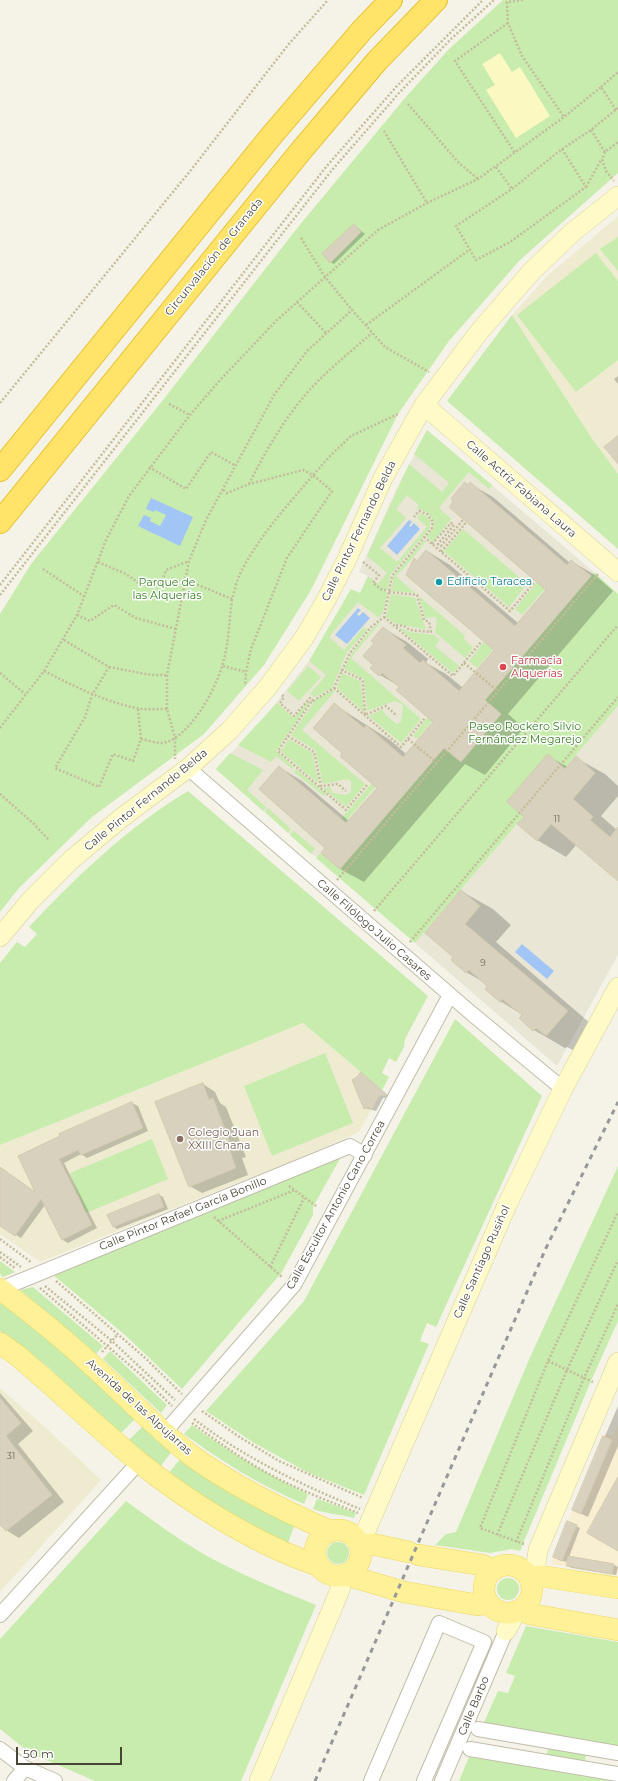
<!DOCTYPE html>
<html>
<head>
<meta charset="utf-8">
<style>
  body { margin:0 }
  #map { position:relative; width:618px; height:1781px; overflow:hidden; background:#f5f3e8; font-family:Montserrat,sans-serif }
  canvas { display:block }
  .scale { position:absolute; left:16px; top:1747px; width:106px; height:18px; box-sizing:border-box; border:2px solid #494536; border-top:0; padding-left:5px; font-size:12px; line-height:14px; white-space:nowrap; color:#494536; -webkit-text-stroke:3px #fff; paint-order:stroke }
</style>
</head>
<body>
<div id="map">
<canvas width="618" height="1781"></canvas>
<div class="scale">50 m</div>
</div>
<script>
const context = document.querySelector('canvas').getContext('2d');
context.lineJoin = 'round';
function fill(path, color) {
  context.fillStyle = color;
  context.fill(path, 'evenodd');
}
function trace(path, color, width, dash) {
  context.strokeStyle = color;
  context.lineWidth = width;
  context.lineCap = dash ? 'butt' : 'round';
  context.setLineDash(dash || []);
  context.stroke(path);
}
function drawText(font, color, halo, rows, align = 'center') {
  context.font = font + ' Montserrat,sans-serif';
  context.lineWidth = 3;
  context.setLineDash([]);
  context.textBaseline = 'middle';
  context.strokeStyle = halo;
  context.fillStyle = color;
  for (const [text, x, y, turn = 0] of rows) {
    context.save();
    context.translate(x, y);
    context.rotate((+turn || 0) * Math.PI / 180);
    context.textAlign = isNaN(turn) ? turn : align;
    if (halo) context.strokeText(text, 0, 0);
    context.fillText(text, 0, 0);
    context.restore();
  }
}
fill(new Path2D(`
  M427,430L594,572L336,875L216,769L260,723L312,657L351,589L360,593L368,576L359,572L396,490Z
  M618,706V955L557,1066L415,943Z`), '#e9e6d6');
fill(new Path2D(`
  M618,1425V1576L550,1564L605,1433L613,1436Z`), '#f8eed2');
fill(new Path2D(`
  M618,216V474L591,437L512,315L548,275Z
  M303,1023L382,1090L359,1132L297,1159L40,1262L0,1234V1145Z
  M0,1388L45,1427L101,1480L0,1592Z`), '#efebd1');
fill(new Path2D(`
  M503,0H618V173L520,260L449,341L398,414L311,590L264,665L204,734L92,817L19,888L0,912V614L31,564L163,400L298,227L405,98L449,49Z
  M618,237V271L600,249Z
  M596,253L618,281V360L576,392L517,315Z
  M512,315L591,437L618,474V549L447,401Z
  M427,430L492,485L489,489L469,472L439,508L451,519L433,542L427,537L434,526C433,514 427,512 417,508L419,505L407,495L396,509L406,518L380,548L397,562L427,527L417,518L422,513L430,519V528L390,575L388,589H383L387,593C386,603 385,610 379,618L358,602L329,637L344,650L364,627L367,630L347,652L332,688L314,697L310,694L326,675L309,661L351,589L360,593L368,576L378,584L387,573L367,556L409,464L442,492L449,483L414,454Z
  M463,529L527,584L509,607L444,551Z
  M424,540L426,541L406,566L396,576L415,593L391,591L394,575Z
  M594,572L618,594V706L415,943L316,858L321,853L340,869Z
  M537,582L545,589L522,615L515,609Z
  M391,594L415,598L426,630L394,623L386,617Z
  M419,596L465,636L464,639L473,648L465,658L435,632L437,619L435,617L425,618Z
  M383,619L351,658L421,719L401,743L369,716L383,709V712L395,723L398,724L401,721L403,705L395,701L367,711L364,679L344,669C352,650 367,633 383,619Z
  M398,627L410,632L434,635L440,640L435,646L459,666L453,673Z
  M484,642L493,649L477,668L469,661Z
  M308,666L321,677L299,701L287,691Z
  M342,673L360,681L361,684L364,712L337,688Z
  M333,690L335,691L302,730L365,784L346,807L323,788L330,787L333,793L346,795L351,792V782L348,779L323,784L315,750L291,735L316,699Z
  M308,701L310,702L276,751L294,767L292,769L276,756L271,762L238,745L277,703L294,718Z
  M428,717L432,721L417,739L413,736Z
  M289,739L312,753L319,784L281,751Z
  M230,753L263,770L247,790L266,807L263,811L216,769Z
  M296,769L326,794L324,796L294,772Z
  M372,783L376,786L345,822L341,819Z
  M188,791L428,996L405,1039L404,1047L396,1062L389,1058L382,1073L389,1077L382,1090L303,1023L0,1145V963L17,942L25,947L37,934L29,927C77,876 128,827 188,791Z
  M268,808L291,829L288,833L265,812Z
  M293,830L315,849L311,854L290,835Z
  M455,1019L542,1096L436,1327L427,1323L420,1341L429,1344L364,1495L307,1472L254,1443L206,1411L304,1301Z
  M325,1053L353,1123L272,1156L244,1086Z
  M152,1139L168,1179L86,1213L70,1173Z
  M342,1155L313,1207V1215L282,1272L182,1389L125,1335L52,1274Z
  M618,1166V1321L591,1381L520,1551L512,1549L490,1553L435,1545L446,1534L456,1532L531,1355Z
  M0,1261L15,1272L3,1277L0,1274Z
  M33,1287L103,1346L96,1354L20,1290Z
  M0,1298L137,1417L120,1434L48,1367L0,1331Z
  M110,1351L167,1405L161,1413L103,1359Z
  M144,1425L172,1451L160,1467L129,1440Z
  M192,1425C229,1452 267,1474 308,1494L304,1504C258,1484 224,1463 184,1434Z
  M181,1458L295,1524L288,1543C244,1522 208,1501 168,1474Z
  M317,1499H318L356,1513L354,1518C340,1514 327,1514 313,1509Z
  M126,1501C152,1520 179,1540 207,1556C242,1575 279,1590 316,1605L241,1781H95L30,1753L0,1729V1639Z
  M327 1553a11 11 0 1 1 22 0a11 11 0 1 1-22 0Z
  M497 1589a11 11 0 1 1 22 0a11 11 0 1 1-22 0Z
  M526,1626L618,1642V1751L482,1727L498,1691L508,1693L515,1676L506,1673Z
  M549,1743L587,1750L584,1766L546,1759Z
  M471,1752L618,1776V1781H459Z`), '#c7ecae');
fill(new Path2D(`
  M500,53L512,72L520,67L550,116L516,138L486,90L495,85L482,64Z`), '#fbf8c2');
fill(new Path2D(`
  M151,498L193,517L180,546L138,526L144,515L151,518L150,521L160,526L166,515L155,510L154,512L146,509Z
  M409,520L412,522L409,526L410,527L414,523L420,529L397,555L387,546Z
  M358,608L361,610L357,614L359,616L363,612L370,618L347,644L335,635Z
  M522,944L554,971L547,979L515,952Z`), '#a1c6f5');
fill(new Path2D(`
  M354,225L365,234L334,264L330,262Z
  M618,376V384L614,379Z
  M465,484L469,485L470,484L493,497L570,563L571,561L595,575L613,591L508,714L524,728L485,775L465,764L364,882L340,869L322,853L326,847L279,767L302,781L349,821L378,787L344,753L335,705L390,740L406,754L434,722L399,686L380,675L374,665L375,643L383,628L407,642L428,659L426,662L428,664L446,674L463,688L496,650L418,562L427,551L450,565L518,623L547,590Z
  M548,756L568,767L576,758L605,774L618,786V796L601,816L618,831V880L577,844L566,857L537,840L525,817Z
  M461,891L493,909L511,925L496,942L598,1030L578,1053L567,1047L565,1048L534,1030L520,1018L523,1015L500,1001L487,984L466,972L455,957Z
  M365,1076L390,1097L383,1098L376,1111L365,1108Z
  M203,1084L215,1092L220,1103L226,1107L246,1157L242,1158L248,1175L202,1193L190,1186Z
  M132,1103L138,1106L148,1131L87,1158L81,1154L64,1163L97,1228L68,1243L63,1240L45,1205L21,1238L0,1225V1168L37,1193L19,1156Z
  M159,1195L163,1197L168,1209L117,1229L114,1227Z
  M0,1393L33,1431L18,1444L64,1502L19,1538L6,1530L0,1523Z
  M618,1406V1446L588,1517L573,1510Z
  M568,1522L580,1528L569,1557L614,1565L618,1567L616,1575L572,1568L568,1566V1558L566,1562L558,1559Z`), '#0003');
const building = new Path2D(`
  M354,224L361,232L330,263L322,254Z
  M618,436V464L604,447Z
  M465,482L468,485L470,482L567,565L571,560L591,576L485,700L501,714L461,762L444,748L340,869L321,853L325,848L259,789L279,766L346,823L377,788L340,756L342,753L313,728L321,719L334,703L364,728L366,725L403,757L433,722L396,690L399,687L382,673L379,676L370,668L373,665L363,656L374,643L371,641L383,627L406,645L403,648L420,663L423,660L459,691L494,650L406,575L414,558L417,561L426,550L515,626L546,590L449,507L453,502L451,499Z
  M548,754L565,769L576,756L595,773L573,799L589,813L593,817L590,820L610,837L618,827V881L551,824L537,841L517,824L524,817L507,802Z
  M461,890L480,906L465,924L568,1011L546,1036L536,1028L533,1031L519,1018L522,1015L502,999L500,1002L485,989L487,986L469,970L466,973L451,960L453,957L425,933Z
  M361,1072L387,1095L379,1096L372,1109L367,1107L364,1109L352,1080L357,1077Z
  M203,1083L209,1100L213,1098L233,1150L230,1151L236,1168L189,1187L155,1102Z
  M132,1102L143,1128L81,1155L78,1150L59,1159L92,1225L62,1240L41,1199L15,1236L0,1226V1167L35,1192L18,1156L60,1136L59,1134Z
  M159,1194L164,1207L113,1227L107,1215Z
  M0,1398L21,1423L6,1436L52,1495L6,1531L0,1525Z
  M603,1436L612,1440L581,1514L572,1510Z
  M618,1477V1551L587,1533Z
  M567,1521L577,1525L562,1561L553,1557Z
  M568,1556L614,1564L612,1574L567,1566Z`);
fill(building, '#d8d1bd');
trace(building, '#d3cbaf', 1);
const street = new Path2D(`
  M188,768L471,1013L563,1089
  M1,1289L350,1146L365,1155
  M164,1433L294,1285L450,995
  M0,1615L139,1462
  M478,1729L618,1753
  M0,1749L25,1768L55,1781
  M470,1749L618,1774
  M14,1781L25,1768
  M371,1781L439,1623L484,1642L424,1781
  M442,1781L506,1631`);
const secondary = new Path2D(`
  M424,405L618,572
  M0,937L30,901L71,860L120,819L188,768L229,731L267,688L304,638L325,602L347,559L383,478L424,405L479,332L532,271L574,231L618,196
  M358,1542L365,1533L507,1205L563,1089L618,987
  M529,1575L536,1565L538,1550L618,1362
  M506,1631L516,1612
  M259,1781L335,1602L341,1587L340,1577`);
const primary = new Path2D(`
  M0,1289C32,1313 64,1339 93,1366C126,1396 157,1429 192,1456C235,1487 282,1510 330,1531
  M0,1343L18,1356C59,1391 98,1428 139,1462C188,1502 257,1545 317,1565
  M315 1553a23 23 0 1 1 46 0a23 23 0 1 1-46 0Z
  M360,1546L372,1544L409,1552
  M419,1555L482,1565L493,1570
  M484 1589a24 24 0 1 1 48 0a24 24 0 1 1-48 0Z
  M346,1575L404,1592L478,1605L488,1603
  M530,1579L540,1576L618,1588
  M521,1610L530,1614L618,1630`);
const highway = new Path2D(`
  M0,470L272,135L363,29L391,0
  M0,522L300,152L377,61L436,0`);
trace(street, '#c1bdaa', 16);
trace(secondary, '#d8d195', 20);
trace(primary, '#ecd75f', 22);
trace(highway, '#e8c02f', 24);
trace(new Path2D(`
  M523,0L507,2L508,23L522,56L564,117
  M508,23L455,61L515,153
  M601,87L618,72
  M408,104L459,163L478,179
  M591,130L605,152L618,142
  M384,131L427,203
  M562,149L586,187L510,242L476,260L456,226L512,189Z
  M562,149L591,130L618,108
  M605,152L602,159L606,171L614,181
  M496,167L512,189
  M586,187L601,160
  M301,238L325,277L352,310
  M297,302L326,333
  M366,325L469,250
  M0,403L191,170L288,45L328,0
  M169,404L190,415
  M149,467L186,489L211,452L236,466
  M249,484C264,454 280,426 301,400C321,375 348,354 372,333
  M223,490L227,493L249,484L303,470L313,475L330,456L351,436L398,414
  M424,537L510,611L534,583
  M432,544L451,523L454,525L438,544L441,546L462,521L465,524L441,552
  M98,562L126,574L140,584H161L166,570L189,561
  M363,562L379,575L373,583L382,590H389
  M43,569L85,597
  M186,580L232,599C235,590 237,578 242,570C260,535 288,505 313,475L332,491L287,558L251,649L246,672L245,686
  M0,585L326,167L396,87L483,0
  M389,592L417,595L424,620L429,622L431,632L410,630L404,626L394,625
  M0,595L332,170L399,93L451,39L494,0
  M77,615L90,621L114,605L136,618L176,629
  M384,617L453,676L481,642
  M64,640L109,667L92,695L85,717L55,768L99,787L113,754L133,761L141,739L138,709
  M464,663L498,691
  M223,666L246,672
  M109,667L151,675H167
  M341,670L361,679L363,682L365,715L386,706L397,716
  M44,671L77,615L106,540L129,496L190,415L221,379L277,320L378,230L427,203L478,179L564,117L601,87L616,110
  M0,673L25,694
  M334,688L401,747L425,718
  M282,695L284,697L280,703L294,716L310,698L313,701
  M167,709V675L189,561L206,520L274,395L307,351L352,310L385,347L429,372
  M0,728L44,671C74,686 103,701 136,708C146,710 157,709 167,709L175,738V759
  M288,736L314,752L321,786L338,784L346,791
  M141,739C147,740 155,743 162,743C188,740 216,689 222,666C229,645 229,621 232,599
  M408,739L437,763
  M367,785L346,810L278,751L311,702L334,688L350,653L371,627L384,617L392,576L432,528L433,522L427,514L419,511L414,517
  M0,794L33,823L49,840
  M337,880L598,574
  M374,911L618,625
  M410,942L618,697
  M289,1186L316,1206
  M214,1217L282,1277
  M218,1221L295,1190
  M0,1239L31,1262
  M0,1252L21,1267
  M0,1257L16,1269
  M270,1267L304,1198
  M56,1281L143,1356L182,1394
  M45,1286L112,1341L175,1400
  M40,1288L141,1375L172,1406
  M102,1352L118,1334
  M548,1361L593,1382
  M202,1411L241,1438L279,1461L363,1498
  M194,1419C246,1459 300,1484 360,1509
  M192,1423C218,1442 243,1460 271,1475C299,1490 329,1501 358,1513
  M497,1535L567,1370L618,1260
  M516,1542L584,1378L618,1304
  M524,1544L480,1528L548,1361L618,1212`), '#c4bc9a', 2.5, [2, 2]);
trace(street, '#fff', 14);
trace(secondary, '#fffac8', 19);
trace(primary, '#fff197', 21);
trace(highway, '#ffe469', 22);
trace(new Path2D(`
  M315,1781L546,1248L618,1102`), '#989898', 3, [5, 5]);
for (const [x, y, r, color] of [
  [439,582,4,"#0f9aa8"],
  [503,667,4,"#e0444e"],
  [180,1139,4,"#8d6e63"]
]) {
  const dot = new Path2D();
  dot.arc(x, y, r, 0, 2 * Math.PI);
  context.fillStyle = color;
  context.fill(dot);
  trace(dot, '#fff', 1.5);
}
drawText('9px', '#6d6858', null, [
  ["11",557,819],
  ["9",483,963],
  ["31",11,1456]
]);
drawText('11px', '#494536', '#fff', [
  ["Circunvalación de Granada",214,257,-51],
  ["Calle Actriz Fabiana Laura",521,489,41],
  ["Calle Pintor Fernando Belda",359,531,-64],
  ["Calle Pintor Fernando Belda",146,800,-39],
  ["Calle Filólogo Julio Casares",374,930,41],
  ["Calle Escultor Antonio Cano Correa",336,1205,-61],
  ["Calle Pintor Rafael García Bonillo",183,1214,-22],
  ["Calle Santiago Rusiñol",482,1262,-66],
  ["Avenida de las Alpujarras",139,1407,42],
  ["Calle Barbo",474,1706,-67]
]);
drawText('11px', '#0d838f', '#fff', [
  ["Edificio Taracea",447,582]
], 'left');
drawText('11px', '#398025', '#fff', [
  ["Parque de",167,583],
  ["las Alquerías",167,596],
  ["Paseo Rockero Silvio",525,727],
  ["Fernández Megarejo",525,740]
]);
drawText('11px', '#be3a42', '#fff', [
  ["Farmacia",511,661],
  ["Alquerías",511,674]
], 'left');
drawText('11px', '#785e54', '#fff', [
  ["Colegio Juan",188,1133],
  ["XXIII Chana",188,1146]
], 'left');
</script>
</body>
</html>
